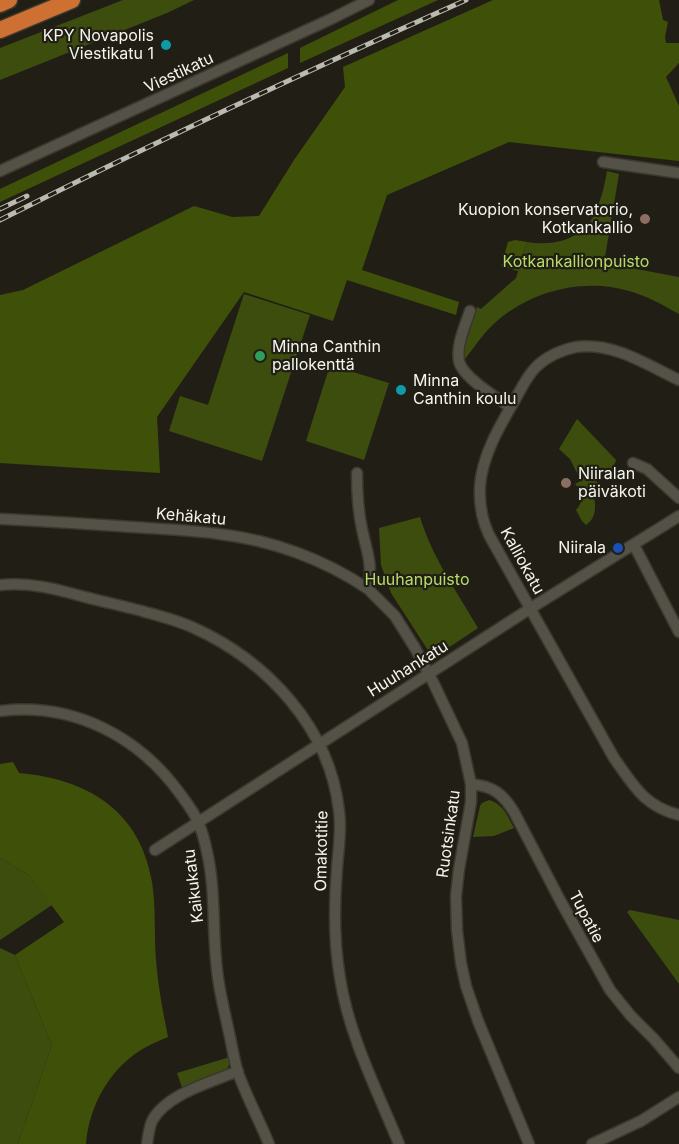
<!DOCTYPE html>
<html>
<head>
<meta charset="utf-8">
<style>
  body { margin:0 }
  canvas { display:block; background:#211f15 }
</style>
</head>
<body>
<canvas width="679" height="1144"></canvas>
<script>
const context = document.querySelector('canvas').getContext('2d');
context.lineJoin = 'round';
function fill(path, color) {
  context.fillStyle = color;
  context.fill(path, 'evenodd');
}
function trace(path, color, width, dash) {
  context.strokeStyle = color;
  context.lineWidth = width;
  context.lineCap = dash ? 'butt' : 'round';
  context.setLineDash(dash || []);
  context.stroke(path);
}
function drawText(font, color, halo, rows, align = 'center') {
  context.font = font + ' Inter,sans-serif';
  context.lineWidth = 4.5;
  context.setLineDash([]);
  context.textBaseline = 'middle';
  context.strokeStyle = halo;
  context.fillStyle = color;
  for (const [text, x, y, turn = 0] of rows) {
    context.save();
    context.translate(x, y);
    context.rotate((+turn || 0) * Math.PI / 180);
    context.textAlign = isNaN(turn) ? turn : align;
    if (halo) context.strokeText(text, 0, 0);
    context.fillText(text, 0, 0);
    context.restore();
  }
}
fill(new Path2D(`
  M123,0H194L167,13L0,80V48Z
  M607,171L619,174L604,263L679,277V314C663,305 647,296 629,291C579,276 519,294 485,333C478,341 472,350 465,359L462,355L477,307L481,309L516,278L527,242C559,247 589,237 599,203C603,193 605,182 607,171Z
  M244,294L310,315L262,461L169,431L180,396L208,405Z
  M330,365L389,383L364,460L306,441Z
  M577,419L616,460L612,471L593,476L603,491L594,497C596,508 596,518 586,525L582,521L576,510C584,500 585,493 575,484L581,481L570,459L559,449Z
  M420,517C432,557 457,592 478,628L433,658L391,593L381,565L379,528Z
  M489,800C502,803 508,816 514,828L494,836L473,837L480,806L482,803Z
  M0,858L29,875L52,905L0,940Z
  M630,910L679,920V984L627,912Z
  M0,948L15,955L52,1045L18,1144H0Z
  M230,1057V1061L227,1070L183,1090L177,1073Z`), '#3c4d0e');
fill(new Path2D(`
  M398,0H438L300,63V48Z
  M493,0H659L663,20L668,22L665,37L666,43H679V63L666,77L679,106V161L509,142L387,195L362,270L459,302L456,315L347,280L333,321L244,292L157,417L160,473L0,463V295L23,290L194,206L232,217L259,216L294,160L345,87L343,67Z
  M288,53V68L0,202V189Z
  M515,240L527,242L518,271L501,266L508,242Z
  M13,762L19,773C87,779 140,810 152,882C156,908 154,934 156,960C158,986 163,1012 168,1037C161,1040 153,1043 146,1047C111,1066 89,1105 86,1144H18L52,1045L15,955L64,922L29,875L0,858V764Z`), '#3f5109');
const minor = new Path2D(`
  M603,162L679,173
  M0,171L331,19L369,0
  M470,311C465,326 456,345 459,361C462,377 497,398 510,407
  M679,380C647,365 614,342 576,347C562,350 546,357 536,367C527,376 522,387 516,398C501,424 482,455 480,486C479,503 482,520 489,535L614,758C634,786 644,806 679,815
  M633,463L647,469L679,498
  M357,473C357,492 358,511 362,529C367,553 373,563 368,589L395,616L415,648L433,682L462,743L471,784V802L459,869L456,896L457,930L461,963L466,986L478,1021L529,1144
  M0,519C44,521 88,524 132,527C161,529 190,530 219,534C271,540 324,559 368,589
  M634,545L679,632
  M0,585C30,582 56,589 85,597C104,602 123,606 142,611C159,616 177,620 194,628C267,661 330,728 339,811C342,830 338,850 337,869C334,905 334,943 340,978C349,1036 377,1090 399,1144
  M0,711C73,702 139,736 181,795C187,803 194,812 198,822C202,831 205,842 207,852C217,895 211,940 219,984C222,1003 227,1022 231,1042C233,1052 235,1063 238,1073C247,1097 259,1120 269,1144
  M471,784C493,786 503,794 514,812L561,902L610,990L631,1016L654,1039L679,1068
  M155,850L531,608L679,516
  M147,1144C148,1136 149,1128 152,1121C166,1094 212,1082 238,1071
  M592,1144L641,1121L679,1097`);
const highway = new Path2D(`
  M0,4L9,0
  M0,30L72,0`);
trace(minor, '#3a3831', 13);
trace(highway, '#3a3831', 19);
trace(minor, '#545246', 10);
trace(highway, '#cd7032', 16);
const rail = new Path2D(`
  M0,209L27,196
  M0,220C153,143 309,70 466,0`);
trace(rail, '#bbbab2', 5);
trace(rail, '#211f15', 3, [9]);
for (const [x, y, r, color] of [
  [166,45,6,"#0f9aa8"],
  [645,219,6,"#8d6e63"],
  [260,356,6,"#2e9e5b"],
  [401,390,6,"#0f9aa8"],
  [566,483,6,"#8d6e63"],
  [618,548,6,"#1a4fb4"]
]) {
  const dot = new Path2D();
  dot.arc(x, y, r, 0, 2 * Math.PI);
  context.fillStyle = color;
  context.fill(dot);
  trace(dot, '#211f15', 2);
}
drawText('16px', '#f5f4ed', '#211f15', [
  ["KPY Novapolis",154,36],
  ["Viestikatu 1",154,54],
  ["Kuopion konservatorio,",633,210],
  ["Kotkankallio",633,228],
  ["Minna Canthin",272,347,"left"],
  ["pallokenttä",272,365,"left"],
  ["Minna",413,381,"left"],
  ["Canthin koulu",413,399,"left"],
  ["Niiralan",578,474,"left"],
  ["päiväkoti",578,492,"left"],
  ["Niirala",606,548]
], 'right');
drawText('16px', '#f5f4ed', '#211f15', [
  ["Viestikatu",179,73,-25],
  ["Kehäkatu",191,517,5],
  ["Kalliokatu",522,561,61],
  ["Huuhankatu",408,669,-32],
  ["Ruotsinkatu",449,834,-82],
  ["Omakotitie",322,851,-89],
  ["Kaikukatu",194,886,-97],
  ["Tupatie",586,917,62]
]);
drawText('16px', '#b8dc69', '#211f15', [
  ["Kotkankallionpuisto",576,262],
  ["Huuhanpuisto",417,580]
]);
</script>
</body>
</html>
